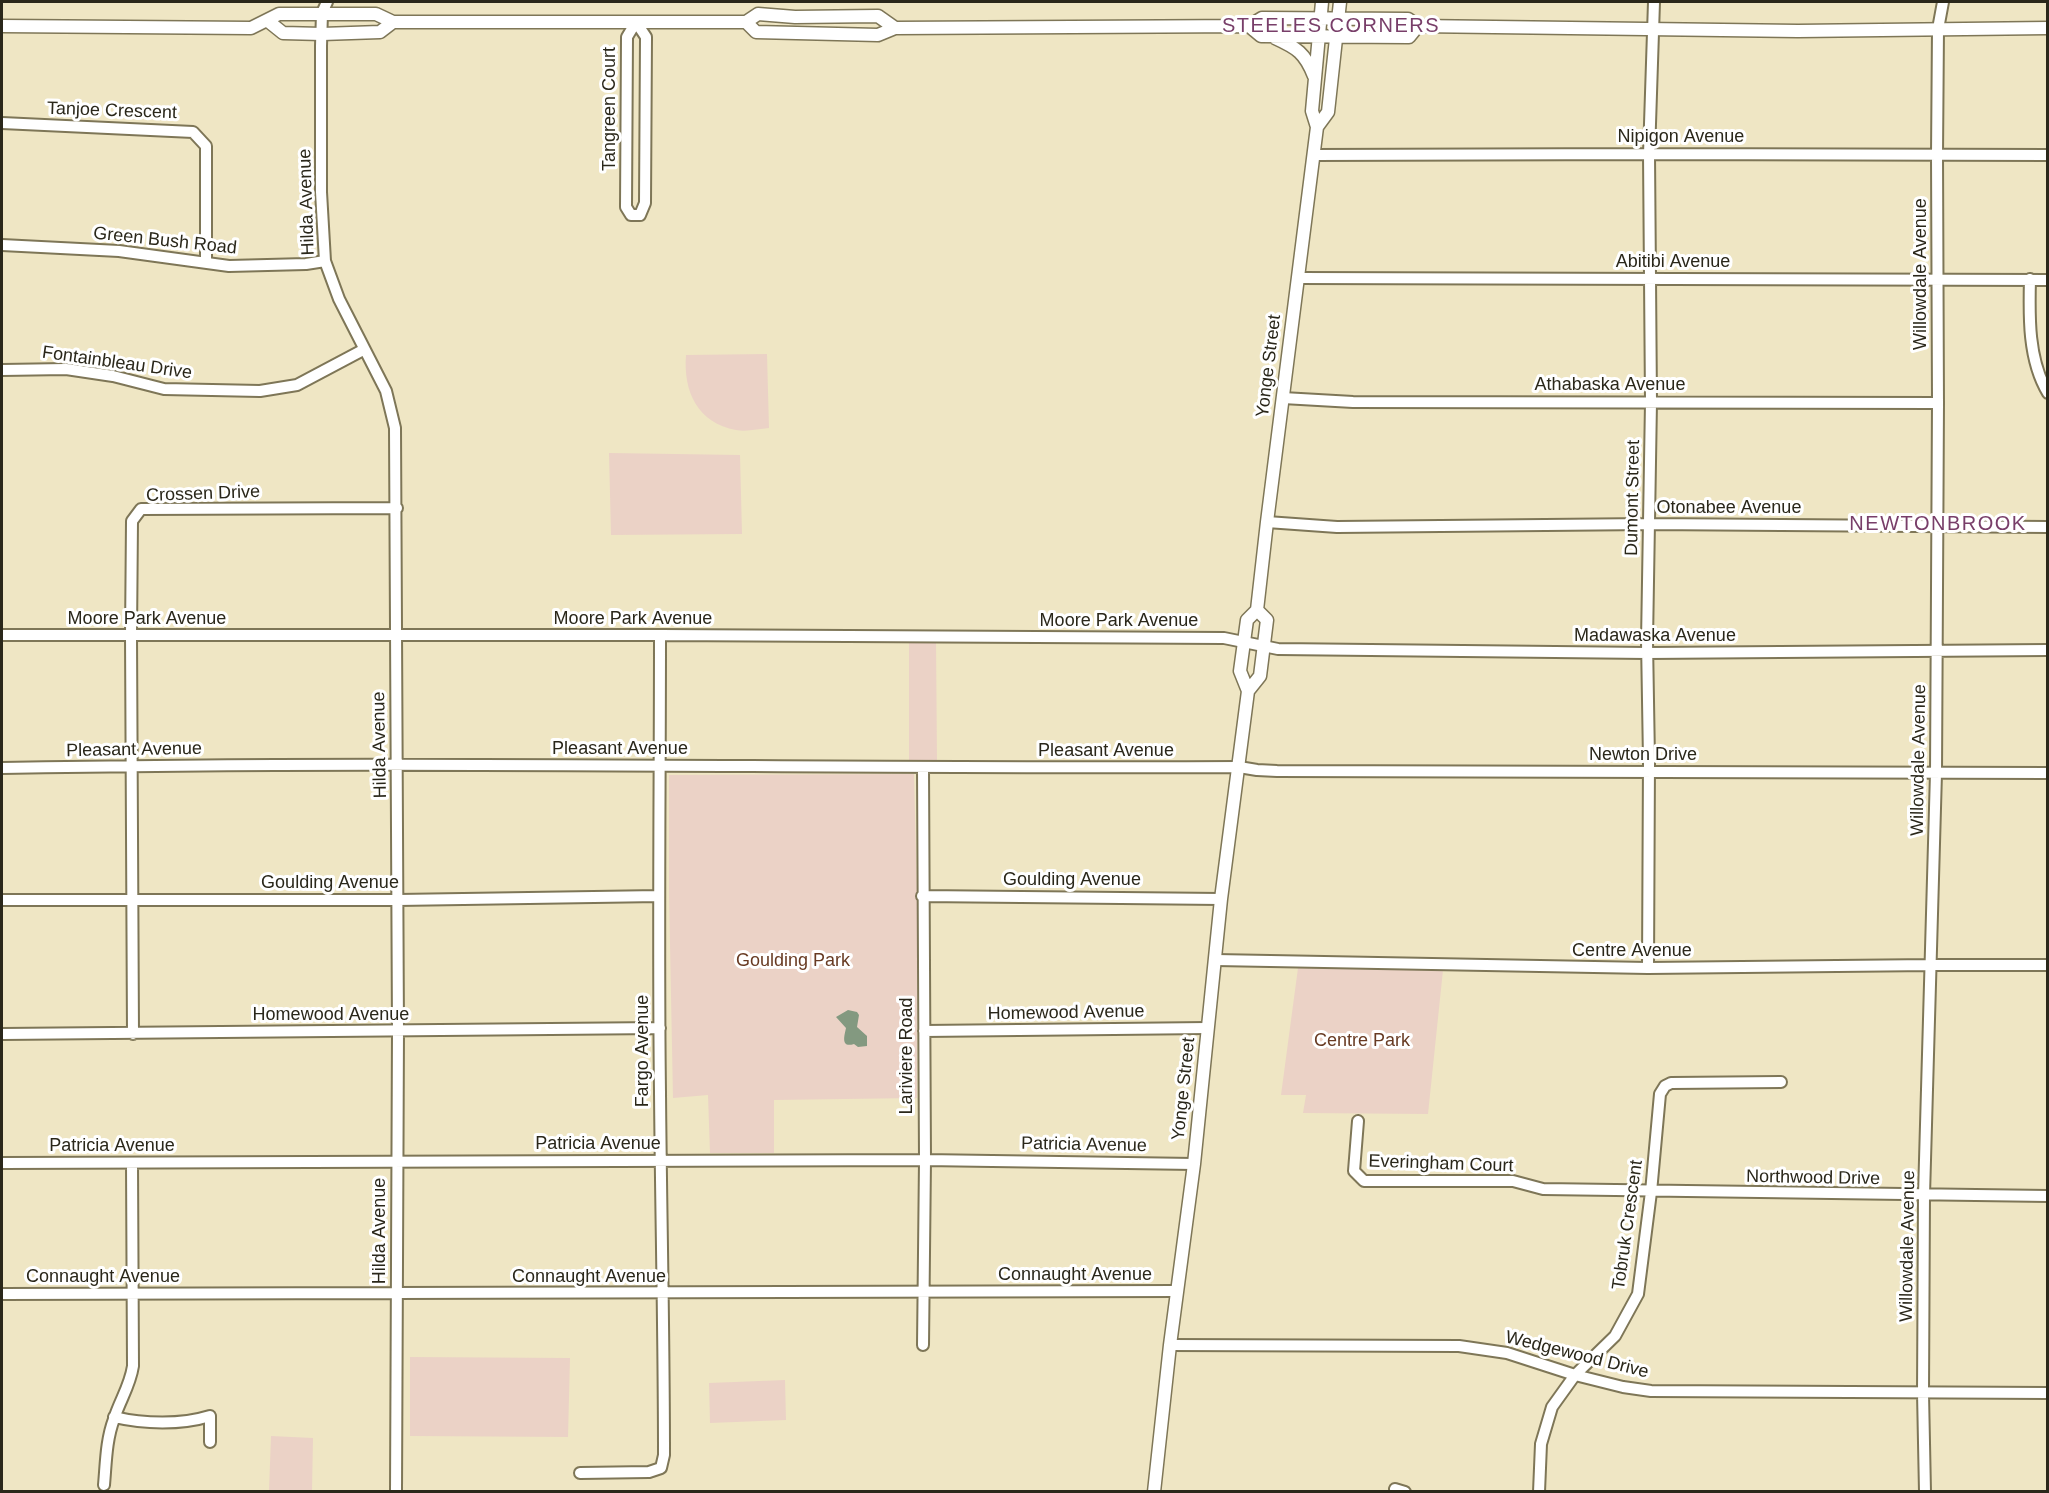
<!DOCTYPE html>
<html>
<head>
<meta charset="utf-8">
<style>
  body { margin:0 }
  #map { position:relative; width:2049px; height:1493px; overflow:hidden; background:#efe6c4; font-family:Helvetica,sans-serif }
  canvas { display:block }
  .frame { position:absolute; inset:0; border:3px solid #2a271a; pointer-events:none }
</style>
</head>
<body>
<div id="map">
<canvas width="2049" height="1493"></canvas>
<div class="frame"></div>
</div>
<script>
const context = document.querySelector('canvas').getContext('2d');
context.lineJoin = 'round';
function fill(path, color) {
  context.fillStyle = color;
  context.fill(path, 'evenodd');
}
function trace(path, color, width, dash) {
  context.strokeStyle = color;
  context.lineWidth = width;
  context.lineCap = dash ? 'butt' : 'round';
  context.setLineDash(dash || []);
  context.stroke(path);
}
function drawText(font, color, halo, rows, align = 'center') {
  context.font = font + ' Helvetica,sans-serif';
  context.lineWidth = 6;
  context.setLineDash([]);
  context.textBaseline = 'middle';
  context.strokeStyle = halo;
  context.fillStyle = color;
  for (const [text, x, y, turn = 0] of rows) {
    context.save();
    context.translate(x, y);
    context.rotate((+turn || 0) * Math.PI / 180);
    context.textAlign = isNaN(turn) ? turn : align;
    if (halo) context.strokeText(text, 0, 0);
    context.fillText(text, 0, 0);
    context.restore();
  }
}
fill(new Path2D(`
  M767,354L769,428C759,429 746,432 736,430C698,423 683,392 686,355Z
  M609,453L740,455L742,534L611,535Z
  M909,640H936L937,760H909Z
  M914,774L917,896V1098L774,1100V1153H710L708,1095L673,1098L669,893V775Z
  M1298,968L1443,970L1428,1114L1303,1113L1306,1095H1281Z
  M410,1357L570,1358L568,1437L410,1436Z
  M785,1380L786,1420L710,1423L709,1383Z
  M271,1436L313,1438L312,1491H269Z`), '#ebd2c6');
fill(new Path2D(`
  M848,1010L857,1012L859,1015L857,1027L867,1036V1046L858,1047L854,1044C841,1048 844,1037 846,1028L836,1017Z`), '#839980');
const minor = new Path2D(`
  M327,2L322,13L321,46V192L325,261L339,299L386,391L395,428L398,1031L396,1492
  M636,22L646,37L645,203L640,215H631L626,207L627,37Z
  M2,123L193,132L206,146V263
  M1314,155L1649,154L2048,155
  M2,245L119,251L229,266L306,264L325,261
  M1299,278L2048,280
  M2030,279C2029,316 2028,360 2048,393
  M2,370L66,369L113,376L164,389L260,391L297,385L363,350
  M1283,398L1353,402L1938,403
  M1267,522L1337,527L1649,524L2048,527
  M2,635H660L1224,638L1278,649L1647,653L2048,650
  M2,768C414,760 826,769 1239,767L1257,770L1277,771L2048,773
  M922,896L1221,899
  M2,900H398L659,896
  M1216,960L1648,968L1931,965H2048
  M1648,968L1649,760L1647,641L1651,402L1649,154L1654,2
  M924,1031L1208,1028
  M2,1034L660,1028
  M133,1034L131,635L132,521L141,509L397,508
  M1358,1121L1354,1171L1364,1181H1513L1543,1189L2048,1196
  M2,1163L925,1160L1194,1164
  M2,1294L1177,1291
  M923,1345L925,1160L923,768
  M1170,1345L1459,1346L1507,1353L1575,1375L1623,1387L1651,1391L2048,1393
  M114,1417C144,1424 181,1425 210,1416V1442
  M580,1473L649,1472L661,1468L664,1455C664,1334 661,1213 660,1092C658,940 660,787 660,635
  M104,1485C106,1463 106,1440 114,1419C120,1400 130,1386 133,1366L132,1163
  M1395,1489L1405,1492
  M1539,1492L1541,1444L1552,1407L1575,1375L1615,1336L1638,1294L1651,1192L1660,1094L1665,1086L1671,1083L1781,1082
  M1925,1492L1923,1393L1924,1195L1936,773L1938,403L1937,155L1938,29L1943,2`);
const major = new Path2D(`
  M268,21L283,33L322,34L380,32L393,22
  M746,22L756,32L878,35L895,28L1249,26L1262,18L1408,19L1418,26L1798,31L2048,28
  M2,26L251,28L279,14H376L393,22H746L758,14L795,17L878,16L895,28
  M1249,26L1261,36L1409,37L1418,26
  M1275,38C1297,48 1305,53 1314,76
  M1317,127L1328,112L1340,2
  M1248,691L1260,676L1267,620L1257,610
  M1154,1492L1170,1345L1194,1164L1221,899L1248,691L1240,671L1247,620L1257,610L1267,522L1317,127L1312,111L1322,2`);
trace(minor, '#7e7657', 14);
trace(major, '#7e7657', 15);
trace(minor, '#fff', 10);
trace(major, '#fff', 12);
drawText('18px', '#2a271a', '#fff', [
  ["Tangreen Court",610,109,-90],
  ["Tanjoe Crescent",112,111,2],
  ["Nipigon Avenue",1681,137],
  ["Hilda Avenue",307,202,-92],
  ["Green Bush Road",165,241,6],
  ["Abitibi Avenue",1673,262],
  ["Willowdale Avenue",1921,274,-90],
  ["Fontainbleau Drive",117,363,8],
  ["Yonge Street",1269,366,-83],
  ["Athabaska Avenue",1610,385],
  ["Crossen Drive",203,494,-2],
  ["Dumont Street",1633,498,-89],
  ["Otonabee Avenue",1729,508],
  ["Moore Park Avenue",147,619],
  ["Moore Park Avenue",633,619],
  ["Moore Park Avenue",1119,621],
  ["Madawaska Avenue",1655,636],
  ["Hilda Avenue",380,745,-91],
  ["Pleasant Avenue",620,749],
  ["Pleasant Avenue",134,750,-1],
  ["Pleasant Avenue",1106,751],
  ["Newton Drive",1643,755],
  ["Willowdale Avenue",1919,760,-89],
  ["Goulding Avenue",1072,880],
  ["Goulding Avenue",330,883],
  ["Centre Avenue",1632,951],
  ["Homewood Avenue",1066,1013,-1],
  ["Homewood Avenue",331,1015],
  ["Fargo Avenue",643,1051,-90],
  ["Lariviere Road",907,1056,-90],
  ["Yonge Street",1184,1089,-84],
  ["Patricia Avenue",598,1144],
  ["Patricia Avenue",1084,1145,1],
  ["Patricia Avenue",112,1146],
  ["Everingham Court",1441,1164,2],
  ["Northwood Drive",1813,1178,1],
  ["Tobruk Crescent",1628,1225,-82],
  ["Hilda Avenue",380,1231,-90],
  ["Willowdale Avenue",1908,1246,-89],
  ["Connaught Avenue",1075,1275],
  ["Connaught Avenue",103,1277],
  ["Connaught Avenue",589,1277],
  ["Wedgewood Drive",1577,1355,14]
]);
drawText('18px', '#683b23', '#fff', [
  ["Goulding Park",793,961],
  ["Centre Park",1362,1041]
]);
context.letterSpacing = '1.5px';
drawText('20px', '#783e69', '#fff', [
  ["STEELES CORNERS",1331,26],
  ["NEWTONBROOK",1938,524]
]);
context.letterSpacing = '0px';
</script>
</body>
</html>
